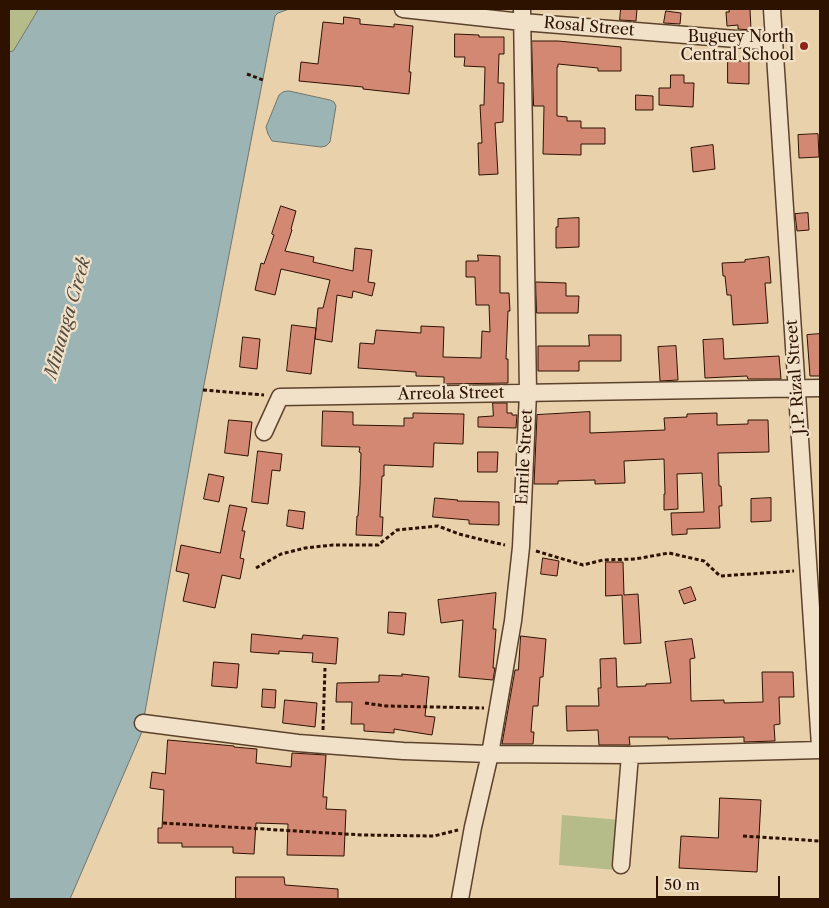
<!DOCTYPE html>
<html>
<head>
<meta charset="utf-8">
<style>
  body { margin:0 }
  #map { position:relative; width:829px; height:908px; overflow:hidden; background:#e9d1ac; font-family:"Libre Caslon Text",serif }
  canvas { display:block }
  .frame { position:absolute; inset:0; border:10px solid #2d1200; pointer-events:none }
  .scale { position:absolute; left:656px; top:876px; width:124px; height:22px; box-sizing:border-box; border:2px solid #2d1200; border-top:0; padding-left:6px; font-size:15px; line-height:18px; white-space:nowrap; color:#2d1200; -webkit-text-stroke:4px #f1e1c9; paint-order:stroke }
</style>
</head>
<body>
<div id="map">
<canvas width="829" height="908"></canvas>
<div class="frame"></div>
<div class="scale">50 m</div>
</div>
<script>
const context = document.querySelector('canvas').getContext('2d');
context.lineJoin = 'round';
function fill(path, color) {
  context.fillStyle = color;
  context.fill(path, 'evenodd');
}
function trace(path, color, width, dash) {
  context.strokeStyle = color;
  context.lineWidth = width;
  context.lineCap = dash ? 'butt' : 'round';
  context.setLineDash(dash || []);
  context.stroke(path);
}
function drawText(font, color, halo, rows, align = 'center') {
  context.font = font + ' "Libre Caslon Text",serif';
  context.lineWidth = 4.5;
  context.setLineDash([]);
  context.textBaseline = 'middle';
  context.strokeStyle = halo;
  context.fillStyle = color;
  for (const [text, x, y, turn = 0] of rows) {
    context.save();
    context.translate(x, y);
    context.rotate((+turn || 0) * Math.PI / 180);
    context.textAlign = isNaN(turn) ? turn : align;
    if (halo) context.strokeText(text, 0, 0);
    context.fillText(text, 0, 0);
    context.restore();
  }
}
fill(new Path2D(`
  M9,9H39L13,51L9,52Z
  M562,815L621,820L616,870L559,865Z`), '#b5bc8a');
const water = new Path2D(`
  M39,9H289L278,13L275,16L203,390L141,734L70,899H9V52L13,51Z
  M289,91L330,100L334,102L336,106L330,142L326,146L321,147L272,141L268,134L266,127L279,95L283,92Z`);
fill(water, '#9cb5b4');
trace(water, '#70746c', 1);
const building = new Path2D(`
  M621,9H637L636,21L620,20Z
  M729,9H750L751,30L738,29V25L727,26L726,12H729Z
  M666,11L681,13L680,24L664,23Z
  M344,17L360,19V24L394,27V24L413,26L409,72H411L409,94L363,89V87L299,81L301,62L318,64L323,22L343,24Z
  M455,34L479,35V37H504V54H499L498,83H504L503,122L495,123L498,174L479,175L478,143H482L480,105H484L485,67L464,66L465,57H455Z
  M532,41H558L621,47V71H598V68L558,64V67H557V116L567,117V121H581V128H605V144H581V155L543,154L544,106H534Z
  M728,61H749V84L728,83Z
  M671,75H684V83H694L693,107L659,105V88H670Z
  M636,95L653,96V110H636Z
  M818,134L819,157L799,158L798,135Z
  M713,145L715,169L693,172L691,148Z
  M281,206L296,211L291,229L292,230L285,251L314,257L313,262L353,271L355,248L372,250L368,282L375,283L372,296L353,291L352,298L337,295L332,342L315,339L318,308H323L330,280L281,269L275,295L255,290L261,263L264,264L274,235L272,234Z
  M808,213L809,230L797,231L795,214Z
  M579,218V247L556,248V227H558V219Z
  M478,255L500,256V293H509L510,311H508L506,359H508V383L444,384V377L416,376V372L358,368L360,343L374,344L376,330L421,333V326L444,327L443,357L481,358L482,331L490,332L489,305H476L475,277H466V261H478Z
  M769,257L771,283H765L768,323L733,325L731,295H727L725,276H723L722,263L745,262V260Z
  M536,282L566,283V296H579L578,313H537Z
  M292,325L316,328L311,374L287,371Z
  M820,334V376H810L807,335Z
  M589,335H621V361H579V371H538V346H589Z
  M243,337L260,339L257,369L240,367Z
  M723,339L724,359L779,356L781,379H748L747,376L705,378L703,340Z
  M676,346L678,380L660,381L658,347Z
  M493,403H507V413H512V415H517L516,428L478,427V417L493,416Z
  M323,411L353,412V425L404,426V418H413V413L464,414L463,444L434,443L433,467L384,465V476H382L380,517H383L382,536L356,535L357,516H358L360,485L361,453L359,452L360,447L322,446Z
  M590,412V433L665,430L664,418L687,417V414L717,413V425L748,424V420H768L769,452L718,453L719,486H721L722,506H719L720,528L687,529V534L672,535L671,513L704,512L702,473L677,474L678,509L664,510V494H665L664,459L624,461L625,483L595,484V480L558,481V484H534L537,415Z
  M229,420L252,422L248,456L225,453Z
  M258,451L282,454L280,471L272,470L268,504L252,502Z
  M478,452H498L497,472H478Z
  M209,474L224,477L219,502L204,499Z
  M435,498L458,500L457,501L499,502V525L469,524V520L433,517Z
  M771,498V521L751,522V499Z
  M230,505L247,508L242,531H245L240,558L244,559L240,579L222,575L215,608L183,601L189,574L176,571L181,545L220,553Z
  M289,510L305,512L303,529L287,526Z
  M543,558L559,561L557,576L541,574Z
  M606,562H623L624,595L638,594L641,643L624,644L622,595L606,596Z
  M691,587L696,600L684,604L679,591Z
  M496,593L493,629H496L493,668H495L493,680L459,677L463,620L441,623L438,600Z
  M389,612L406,613L404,635L388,633Z
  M252,634L302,639L303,635L338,638L336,664L312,662L313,653L279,651V654L251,652Z
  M521,636L546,639L543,677H540L538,706H533L531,732H534L533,744H502L515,670H518Z
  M692,639L695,658L690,659L691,701L724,700V703L763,702L762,672H793L794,697H779L780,724L774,725L775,741L744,742V737L668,739V737H629L630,745H599L598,730L567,731L566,706H599L598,688H601L600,659L616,658L617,687L646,686V684L671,683L665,642Z
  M214,662L239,664L237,688L212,686Z
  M402,674L429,677L425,716L435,717L432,735L394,729V733L364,731V724H351L352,702H336L337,683L379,682V675L402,676Z
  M263,689L276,690L275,708L262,707Z
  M285,700L317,703L315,727L283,723Z
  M168,740L234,746V747L257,749L256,763L291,767L292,753L326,755L323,797H327L326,809L346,810L344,856L287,855L288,824L256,823L254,854L233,853V847H182V843H158V828H162L164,790L150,788L152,772L165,774Z
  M720,798L761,800L757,872L679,868L681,836L718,838Z
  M236,877H284L285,885L338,889V899H236Z`);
fill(building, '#d38873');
trace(building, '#2d1200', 1);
const minor = new Path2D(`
  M403,9L522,22L774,42
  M772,9L820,746
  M264,432L280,397L820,388
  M143,723L298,743L403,751L490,754L630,755L820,750
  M621,865L630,755
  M460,899L473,827L490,754L498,708L513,621L521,547L528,393L522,9`);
trace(minor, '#5c422b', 19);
trace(new Path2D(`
  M247,74L263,80
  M203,390L264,395
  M536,551L583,565L603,560L635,559L669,553L704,561L720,576L794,571
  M256,568L281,554L305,548L333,545H378L397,530L438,526L459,534L487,541L505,545
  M365,703L386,706L484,708
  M323,730L325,668
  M163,823L362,835L434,836L458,830
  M743,836L820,841`), '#2d1200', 3, [4, 2.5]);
trace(minor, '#f1e1c9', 16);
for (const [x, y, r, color] of [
  [804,46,5,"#8f2418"]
]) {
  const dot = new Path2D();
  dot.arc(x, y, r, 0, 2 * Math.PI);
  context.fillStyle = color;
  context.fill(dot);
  trace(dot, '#f1e1c9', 2);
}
drawText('16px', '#2d1200', '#f1e1c9', [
  ["Rosal Street",589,27,5],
  ["J.P. Rizal Street",796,377,-94],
  ["Arreola Street",451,394,-1],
  ["Enrile Street",525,457,-87]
]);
drawText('16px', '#2d1200', '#f1e1c9', [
  ["Buguey North",794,37],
  ["Central School",794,55]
], 'right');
drawText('italic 18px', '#544b3f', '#f1e1c9', [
  ["Minanga Creek",68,318,-74]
]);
</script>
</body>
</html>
